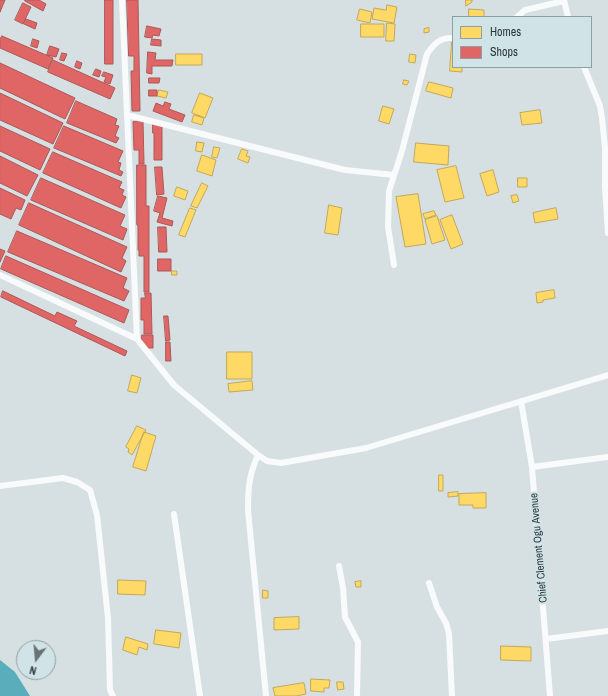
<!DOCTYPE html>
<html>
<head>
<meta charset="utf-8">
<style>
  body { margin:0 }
  #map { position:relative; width:608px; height:696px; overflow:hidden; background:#d6e0e2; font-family:"Archivo Narrow",sans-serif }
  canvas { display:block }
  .legend { position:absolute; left:452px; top:16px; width:140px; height:52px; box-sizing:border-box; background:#d0e4e8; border:1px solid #909fa2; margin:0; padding:5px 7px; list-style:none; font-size:12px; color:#2f3739 }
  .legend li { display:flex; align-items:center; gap:8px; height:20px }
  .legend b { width:20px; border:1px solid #909fa2 }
  .north { position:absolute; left:16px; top:640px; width:40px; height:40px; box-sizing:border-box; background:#d0e4e8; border:1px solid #909fa2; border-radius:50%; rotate:196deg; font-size:11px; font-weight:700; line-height:16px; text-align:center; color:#2f3739 }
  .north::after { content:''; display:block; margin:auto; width:14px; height:18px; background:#697274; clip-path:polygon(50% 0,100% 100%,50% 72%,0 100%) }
</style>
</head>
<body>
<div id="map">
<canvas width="608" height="696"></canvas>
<ul class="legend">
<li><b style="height:11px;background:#ffd966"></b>Homes</li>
<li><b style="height:11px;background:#e06666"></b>Shops</li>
</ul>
<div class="north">N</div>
</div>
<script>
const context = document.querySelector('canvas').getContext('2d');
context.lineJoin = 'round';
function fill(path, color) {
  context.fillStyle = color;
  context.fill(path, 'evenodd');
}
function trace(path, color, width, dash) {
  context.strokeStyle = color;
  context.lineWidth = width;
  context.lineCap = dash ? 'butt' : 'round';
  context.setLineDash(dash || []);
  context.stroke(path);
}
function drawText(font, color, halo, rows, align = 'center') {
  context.font = font + ' "Archivo Narrow",sans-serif';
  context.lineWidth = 4;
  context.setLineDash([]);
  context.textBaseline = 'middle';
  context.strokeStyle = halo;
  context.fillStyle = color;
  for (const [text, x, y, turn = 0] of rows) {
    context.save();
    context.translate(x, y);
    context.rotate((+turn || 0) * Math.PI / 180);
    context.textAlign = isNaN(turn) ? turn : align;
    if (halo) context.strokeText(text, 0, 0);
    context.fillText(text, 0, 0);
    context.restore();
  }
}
fill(new Path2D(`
  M0,660L15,672L30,696H0Z`), '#5aadba');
const homes = new Path2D(`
  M466,0H472V2L466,6Z
  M387,5L397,7L394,23L372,19L374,8L386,10Z
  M360,9L372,12L370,23L357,20Z
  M469,9L484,10V17H469Z
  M387,23L395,24L394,41H386Z
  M361,24H384V37H361Z
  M429,28V32L424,33V29Z
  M452,42H453V67H462V72L450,71Z
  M176,54H202V65H176Z
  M410,54L416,55L415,63L409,62Z
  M404,80L409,81L407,85L403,84Z
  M429,82L453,88L451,98L426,91Z
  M159,90L168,92L166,98L157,96Z
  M200,93L213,98L205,118L192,113Z
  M383,106L394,109L389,124L379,121Z
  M540,110L542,123L522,125L520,113Z
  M194,115L204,118L202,125L192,122Z
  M197,142L204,143L202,152L196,151Z
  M416,143L449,146L448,165L414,162Z
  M214,147L220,148L217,158L212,157Z
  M242,149L248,151L246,156L250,157L248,163L238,159Z
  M202,155L216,160L212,176L197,171Z
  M456,166L464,198L445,202L437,170Z
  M493,170L499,192L487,196L480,174Z
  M518,178H527V187H518Z
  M202,183L208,186L197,208L191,206Z
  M177,187L188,191L185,200L174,196Z
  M418,194L426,244L405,247L396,197Z
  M517,195L519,201L513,203L511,196Z
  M329,205L342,208L338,235L325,233Z
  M190,208L196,210L185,237L179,235Z
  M556,208L558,219L535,223L533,213Z
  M434,211L436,215L425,219L423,214Z
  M452,215L463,244L451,249L440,220Z
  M437,216L445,240L432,244L425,220Z
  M172,271H177V275H172Z
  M554,290L555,298L543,300V302L537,303L536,293Z
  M227,352H252V379H227Z
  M132,375L141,378L137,393L128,391Z
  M252,381L253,390L229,392L228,384Z
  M137,426L146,430L132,455L128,452L129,449L126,447Z
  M144,432L156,436L146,471L133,467Z
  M439,475H443V491H439Z
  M458,492V496L448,497V493Z
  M486,493V508H473V505H459V494Z
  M118,580L146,581L145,595L118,594Z
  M361,581V587H356L355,582Z
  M263,590L268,591V598H263Z
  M299,617V629L274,630V618Z
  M156,630L181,633L179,648L154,644Z
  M126,637L148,644L147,650L139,647L137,655L123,650Z
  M501,646L531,647V661L501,660Z
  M311,679L330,680L329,688H324V692L311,691Z
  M337,682H343L344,689L338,690Z
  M304,683L306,694L296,696H275L273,688Z`);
fill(homes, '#ffd966');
trace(homes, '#c1a858', 1);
const shops = new Path2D(`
  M0,0H5L0,12Z
  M25,0H39L46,4L43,11L25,1Z
  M105,0H113V64H105Z
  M127,0H138L140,111H132L131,71H134V56H129Z
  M23,3L31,7L23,24L15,20Z
  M26,19L37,23L35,29L24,24Z
  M147,26L161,29L159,36L153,35L152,38L145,37Z
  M2,36L53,58L48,69L0,48V40Z
  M33,39L39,41L37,48L31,46Z
  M152,39L161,40V46L151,45Z
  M50,46L59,49L56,57L47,55Z
  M148,52L156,53L155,60H173L172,66H152V74L147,73Z
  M62,53L67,54L64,61L60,60Z
  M53,60L115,88L110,99L48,72Z
  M77,61L82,63L80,69L75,67Z
  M0,63L75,98L65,119L0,88Z
  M96,69L101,71L99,77L93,75Z
  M104,72L113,75L110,84L104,82L106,77L102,76Z
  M149,78H160L159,83H149Z
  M149,90H157V96H149Z
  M0,93L63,123L53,144L0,120Z
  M76,101L117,119L115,125L119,126L115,136L119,138L116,143L67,123Z
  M165,102L171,104L169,109L185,115L182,122L153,111L156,103L163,106Z
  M143,121L144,164H139V150H134L133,122Z
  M153,124H162V160H154V133H153Z
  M0,126L50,149L40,170L0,151Z
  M64,126L123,151L118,162L121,163L119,170L123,172L121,176L54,148Z
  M53,152L122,182L119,188L124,190L122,195L126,197L121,208L43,173Z
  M0,156L38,175L27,196L0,183Z
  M137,165H146V206H149V292H144V256H139V250H138V226L137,225Z
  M155,167H162L164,194L157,195Z
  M41,178L125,215L120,226L127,229L123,240L31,200Z
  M0,188L25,200L21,210L16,208L11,219L0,214Z
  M158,196L167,198L162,218L173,221L172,226L157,222L160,213L154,211Z
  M29,203L127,247L122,258L126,261L121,272L19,225Z
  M158,227H166L167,252H159Z
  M17,231L127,278L123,288L129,291L124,301L8,252Z
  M0,249L5,251L0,262Z
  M6,256L129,310L124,323L1,269Z
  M158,259H171V271H158Z
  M3,291L55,316L57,312L77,321L74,326L127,351L125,356L1,297Z
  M145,293H151L152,334H144V320H141V298H145Z
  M164,316H168L170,340L166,341Z
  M142,335H153V348H142Z
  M166,342H170L171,361H166Z`);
fill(shops, '#e06666');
trace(shops, '#ab5858', 1);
trace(new Path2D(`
  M564,0L568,17
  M517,17L525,10L564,1
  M584,67L600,106L602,118L605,148V187L608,233
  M127,115L345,170L394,175
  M394,265L388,227L389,191L402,151L427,54C434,44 440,37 453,38
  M0,275L137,339L122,0
  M137,339L174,385L258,455L267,461L281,463L366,448L608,375
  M521,401L532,467L550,696
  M258,455C249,475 248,488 248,510L266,696
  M532,467L608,457
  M0,486L63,478L77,482L90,490L97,515L108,618L110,690L113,696
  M174,514L200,696
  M339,566L343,588L345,617L358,642L357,696
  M429,583L437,607L446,623L449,634L452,696
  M546,639L608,631`), '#f9fafb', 6);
drawText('11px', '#2f3739', '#d0e4e8', [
  ["Chief Clement Ogu Avenue",539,548,-95]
]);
</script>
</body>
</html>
